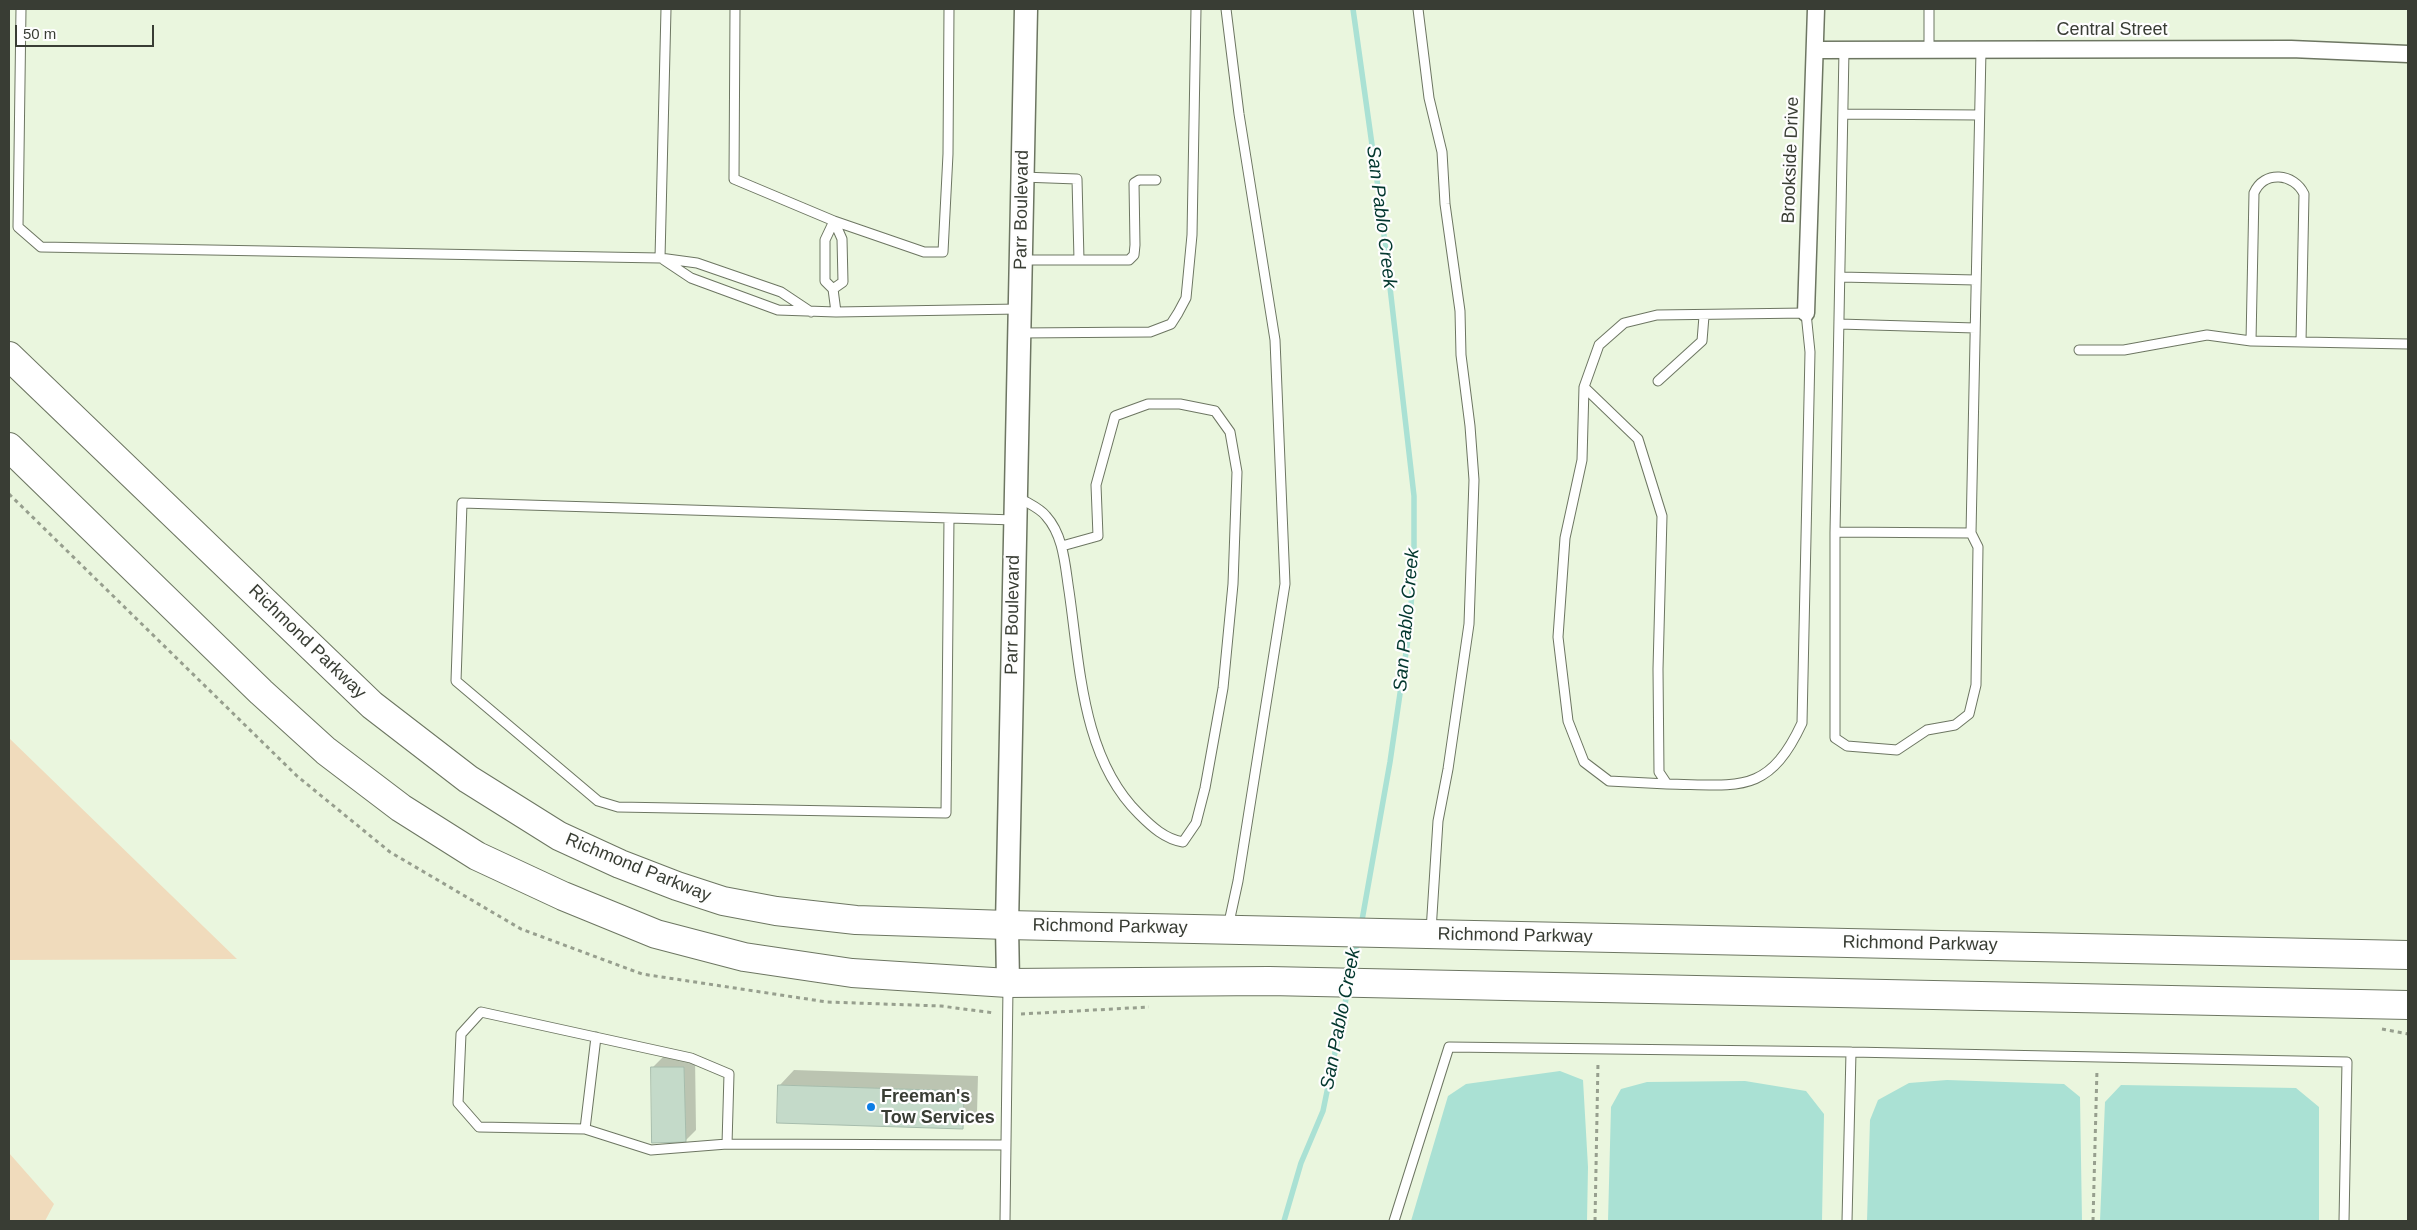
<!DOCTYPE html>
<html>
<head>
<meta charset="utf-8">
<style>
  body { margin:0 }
  #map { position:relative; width:2417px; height:1230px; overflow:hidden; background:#eaf6de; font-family:Arial,sans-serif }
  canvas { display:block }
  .frame { position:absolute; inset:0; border:10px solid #393d34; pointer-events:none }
  .scale { position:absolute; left:15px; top:25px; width:139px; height:22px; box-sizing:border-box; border:2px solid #393d34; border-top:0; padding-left:6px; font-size:15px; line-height:18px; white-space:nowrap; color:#393d34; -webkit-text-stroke:4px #fefefe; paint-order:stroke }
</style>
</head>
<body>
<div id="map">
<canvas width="2417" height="1230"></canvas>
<div class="frame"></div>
<div class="scale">50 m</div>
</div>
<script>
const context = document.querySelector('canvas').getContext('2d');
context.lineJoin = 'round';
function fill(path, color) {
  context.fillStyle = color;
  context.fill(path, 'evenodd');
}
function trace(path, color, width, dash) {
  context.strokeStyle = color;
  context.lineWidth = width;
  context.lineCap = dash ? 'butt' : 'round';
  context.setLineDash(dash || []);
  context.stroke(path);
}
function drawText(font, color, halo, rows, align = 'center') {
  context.font = font + ' Arial,sans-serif';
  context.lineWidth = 4.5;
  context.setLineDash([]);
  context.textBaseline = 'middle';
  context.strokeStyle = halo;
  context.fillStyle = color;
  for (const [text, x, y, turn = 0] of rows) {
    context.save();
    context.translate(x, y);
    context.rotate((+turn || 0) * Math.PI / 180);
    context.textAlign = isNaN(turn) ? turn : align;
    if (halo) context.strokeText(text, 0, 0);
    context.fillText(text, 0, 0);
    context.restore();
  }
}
fill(new Path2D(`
  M9,738L237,959L9,960Z
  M9,1153L54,1204L45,1221H9Z`), '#f0dbbc');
fill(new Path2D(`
  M1560,1071L1583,1080L1588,1167L1587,1221H1411L1448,1096L1466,1084Z
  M1947,1080L2064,1084L2080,1097L2082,1221H1867L1870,1120L1878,1100L1909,1083Z
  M1745,1081L1806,1091L1824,1114L1822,1221H1608L1611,1107L1621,1089L1647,1082Z
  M2121,1085L2296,1088L2319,1107V1221H2100L2105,1102Z`), '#aae1d4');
fill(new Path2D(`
  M695,1056L696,1130L685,1141L652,1068L663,1057Z
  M794,1070L978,1076L977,1113L962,1127L780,1085Z`), '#0003');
trace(new Path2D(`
  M1353,9L1381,209L1414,496V564L1409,632L1390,762L1361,926
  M1351,975L1358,940
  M1284,1221L1301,1163L1323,1111L1348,989`), '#aae1d4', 5.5);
const building = new Path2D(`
  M651,1067H684L686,1142L652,1143Z
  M778,1085L964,1091L963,1129L777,1123Z`);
fill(building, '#c4dac9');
trace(building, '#a6bcac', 1);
const lane = new Path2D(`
  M21,9L18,227L41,247L660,258L697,263L781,292L811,312
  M735,9L734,179L834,221L924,252H943L948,154L949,9
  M1226,9L1239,114L1275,340L1285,584L1238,881L1228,927
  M1418,9L1429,98L1442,152L1445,204L1460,311L1461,355L1470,426L1474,480L1469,624L1448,769L1438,821L1431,931
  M1844,50L1835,532L1971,533L1981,50
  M1929,50V9
  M1843,114L1979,115
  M1022,177L1077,179L1079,260
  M834,221L825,240V281L833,289L836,312
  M660,258L666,9
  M664,260L691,278L778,310L836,312L1019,309
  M1021,260H1129L1134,255L1135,245L1134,183L1139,180H1156
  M1840,277L1976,280
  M833,289L843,282L842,239L834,221
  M1806,313L1810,352L1802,723C1768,796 1738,785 1667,784L1659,772L1658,669L1662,516L1638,439L1584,387L1599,345L1624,323L1657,315Z
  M1839,324L1975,328
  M1020,333L1150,332L1171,324L1178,313L1186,298L1192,235L1196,9
  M2251,341L2254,193C2264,170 2294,173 2304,194L2301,342
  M2079,350H2124L2207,335L2251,341L2408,344
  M1658,381L1702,341L1704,316
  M1584,387L1582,460L1565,538L1558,637L1568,721L1584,762L1609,781L1667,784
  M1018,497C1027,503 1040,508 1046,516C1064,536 1065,566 1069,591C1080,666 1082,758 1139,814C1152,827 1165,839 1183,842L1196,823L1205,788L1223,688L1233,584L1237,472L1230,432L1215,411L1180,404H1148L1115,416L1096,485L1098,536L1062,546
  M949,518L946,813L618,807L598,801L456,681L462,503L1015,520
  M1835,532V738L1847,746L1897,750L1927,730L1955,725L1969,714L1976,685L1978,547L1971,533
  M585,1129L596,1037
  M727,1144L729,1074L691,1058L481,1012L461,1034L458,1103L479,1127L585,1129L651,1150L727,1144L1006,1145
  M1005,1221L1008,987
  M1394,1221L1449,1047L1851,1052L2347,1062L2344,1221
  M1847,1221L1851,1052`);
const street = new Path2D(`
  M1815,50L2291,49L2408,54
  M1806,313L1816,9`);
const secondary = new Path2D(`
  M1008,983L1007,925L1026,9`);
const highway = new Path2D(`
  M9,356L372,705L468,779L559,836L620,864L677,886L723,901L776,911L856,920L1007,925L2408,955
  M9,447L261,692L326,751L401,808L477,856L563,896L656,934L744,957L852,973L1008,983L1269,981L2408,1005`);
trace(lane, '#6d7662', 11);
trace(street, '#6d7662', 19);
trace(secondary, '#6d7662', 25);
trace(highway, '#6d7662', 30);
trace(new Path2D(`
  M9,494L297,776L390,852L521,929L642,974L827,1002L941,1006L994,1013
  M1021,1014L1149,1007
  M2382,1029L2408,1034
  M1595,1221L1598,1062
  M2093,1221L2097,1069`), '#979f8e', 3, [4, 4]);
trace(lane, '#fff', 9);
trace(street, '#fff', 16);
trace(secondary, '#fff', 22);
trace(highway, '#fff', 28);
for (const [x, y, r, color] of [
  [871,1107,5,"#0c7ee5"]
]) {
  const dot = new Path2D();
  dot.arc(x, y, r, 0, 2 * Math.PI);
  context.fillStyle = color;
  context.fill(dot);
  trace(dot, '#fefefe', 2);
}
drawText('18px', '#393d34', '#fefefe', [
  ["Central Street",2112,30],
  ["Brookside Drive",1791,160,-88],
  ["Parr Boulevard",1022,210,-89],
  ["Parr Boulevard",1013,615,-89],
  ["Richmond Parkway",307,642,44],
  ["Richmond Parkway",638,868,22],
  ["Richmond Parkway",1110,927,1],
  ["Richmond Parkway",1515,936,1],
  ["Richmond Parkway",1920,944,1]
]);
drawText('bold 18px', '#393d34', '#fefefe', [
  ["Freeman's",881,1097],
  ["Tow Services",881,1118]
], 'left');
drawText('italic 19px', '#02372e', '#fefefe', [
  ["San Pablo Creek",1381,217,83],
  ["San Pablo Creek",1407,620,-85],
  ["San Pablo Creek",1341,1019,-79]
]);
</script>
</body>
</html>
